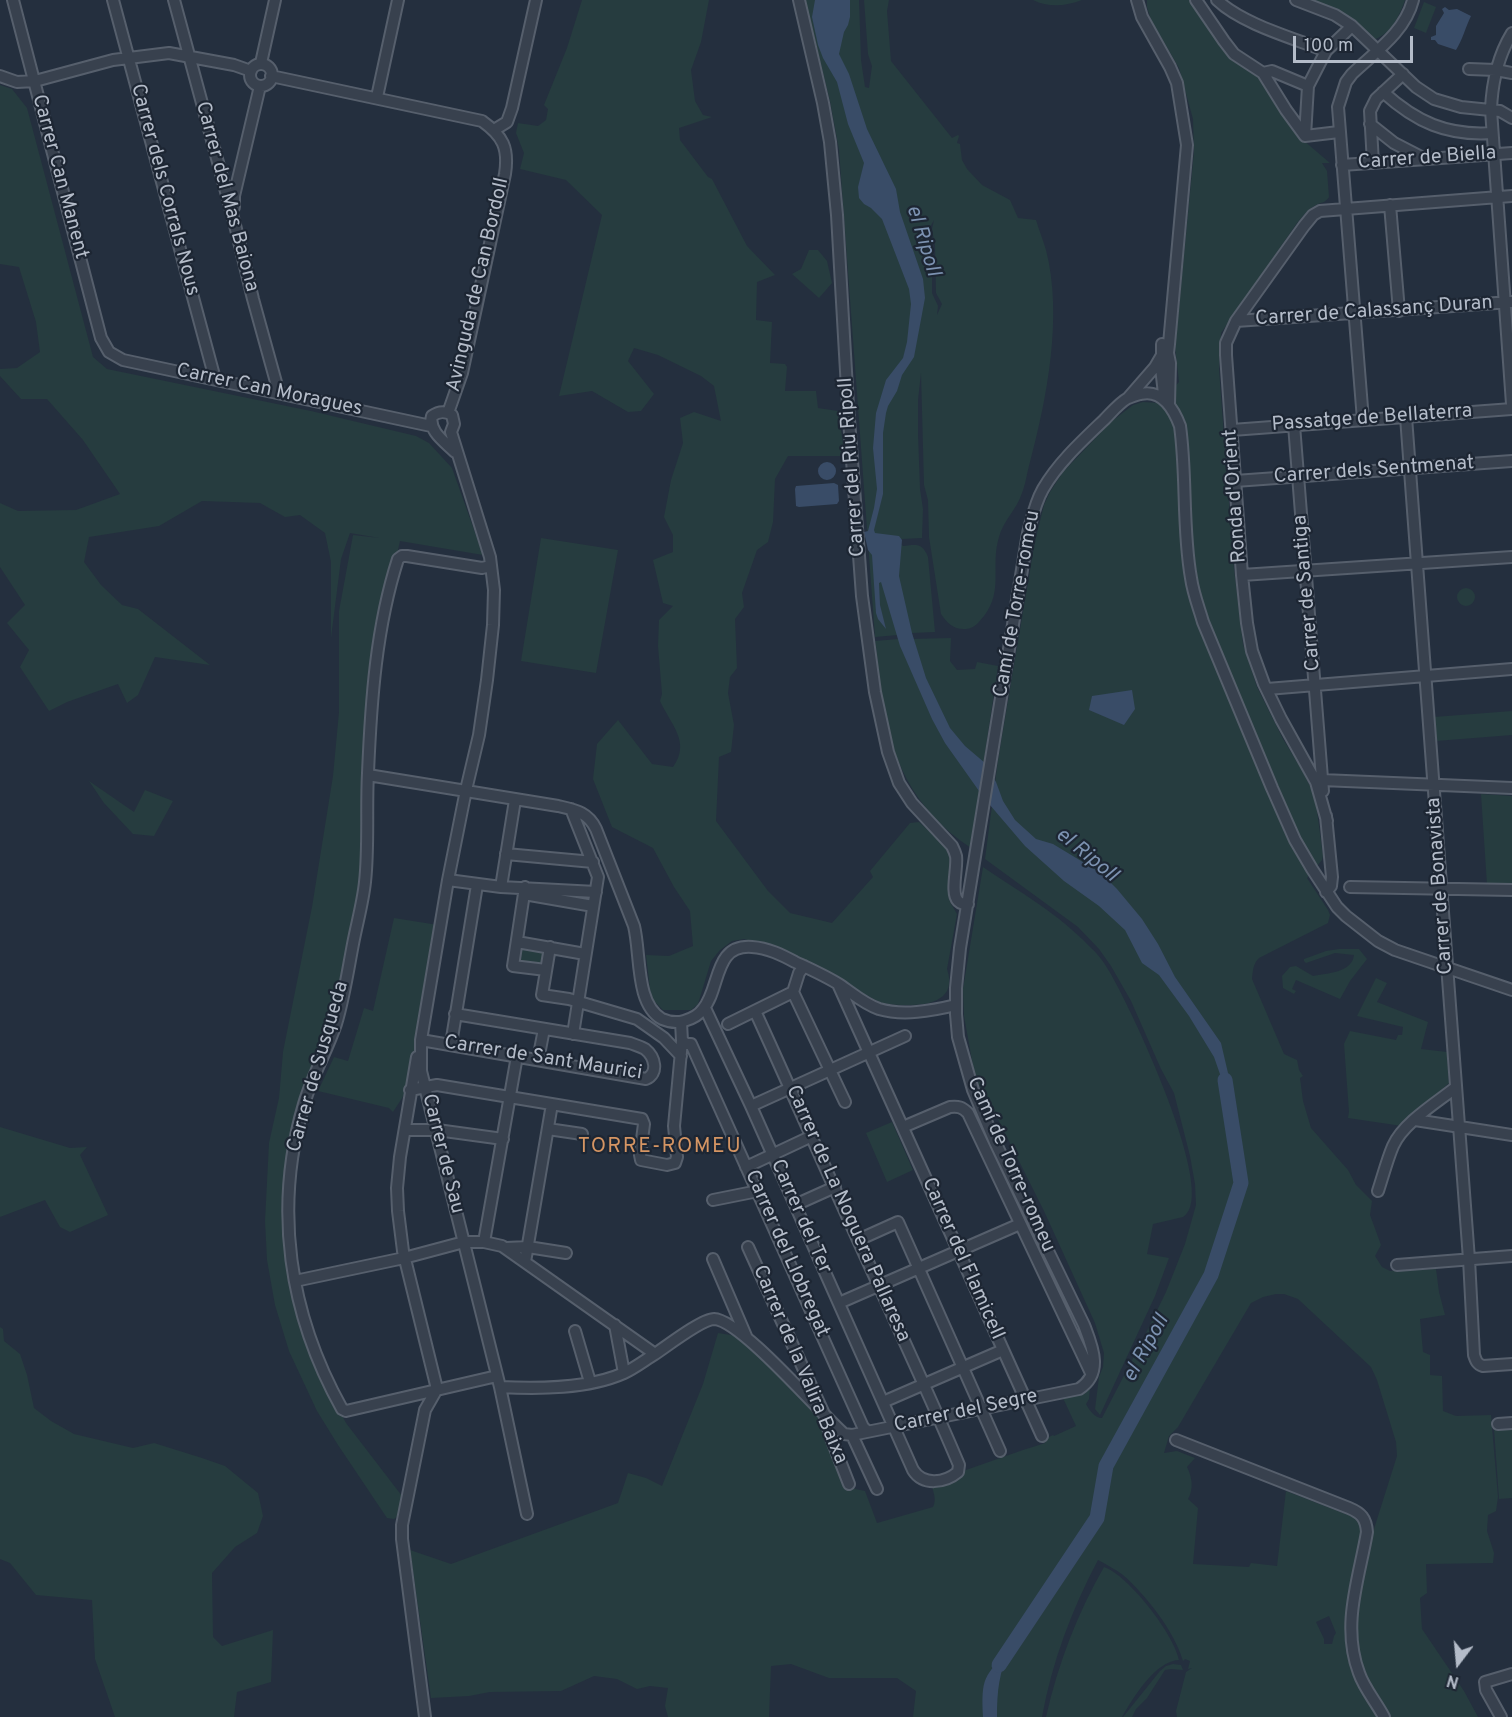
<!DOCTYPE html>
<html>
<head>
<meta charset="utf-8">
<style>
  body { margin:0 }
  #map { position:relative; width:1512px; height:1717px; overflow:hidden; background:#242f3e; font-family:Overpass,sans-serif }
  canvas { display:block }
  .north { position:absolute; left:1428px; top:1633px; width:60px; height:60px; -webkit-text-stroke:4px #1d2633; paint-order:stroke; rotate:196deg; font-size:16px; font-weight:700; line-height:24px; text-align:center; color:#b4bcc9 }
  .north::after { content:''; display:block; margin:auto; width:21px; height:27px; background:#b4bcc9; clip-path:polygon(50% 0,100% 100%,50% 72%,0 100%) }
  .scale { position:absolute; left:1293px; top:36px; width:120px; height:27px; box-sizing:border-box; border:3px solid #b4bcc9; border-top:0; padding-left:8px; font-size:18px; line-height:21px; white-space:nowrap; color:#b4bcc9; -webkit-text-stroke:4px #1d2633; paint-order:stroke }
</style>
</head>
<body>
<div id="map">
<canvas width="1512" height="1717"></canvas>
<div class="north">N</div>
<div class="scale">100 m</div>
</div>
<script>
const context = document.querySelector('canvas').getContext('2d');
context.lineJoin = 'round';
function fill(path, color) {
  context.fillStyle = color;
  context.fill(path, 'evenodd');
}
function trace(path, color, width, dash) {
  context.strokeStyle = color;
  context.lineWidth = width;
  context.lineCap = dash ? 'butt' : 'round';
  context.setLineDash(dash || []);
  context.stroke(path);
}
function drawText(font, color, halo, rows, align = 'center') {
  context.font = font + ' Overpass,sans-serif';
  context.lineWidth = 4.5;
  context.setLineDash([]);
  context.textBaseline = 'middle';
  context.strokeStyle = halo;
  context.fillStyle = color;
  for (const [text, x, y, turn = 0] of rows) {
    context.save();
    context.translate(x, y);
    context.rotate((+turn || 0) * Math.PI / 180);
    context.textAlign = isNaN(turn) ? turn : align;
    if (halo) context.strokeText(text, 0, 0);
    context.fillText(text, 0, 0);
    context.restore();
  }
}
fill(new Path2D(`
  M582,0H709L701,42L691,70L695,101L703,115L712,117L679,128L680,140L708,177L712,179L747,246L775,275L757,282L756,320L772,322L770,363L785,364L787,367L785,391H816L818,408L838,411L845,456H788L775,479L773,522L768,542L757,550L742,593L744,607L735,619L737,668L730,677L728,693L734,725L731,752L719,757L716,821L768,891L790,913L832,923L873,877L870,871L910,823L919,822L945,846L951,859L949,890L950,902L957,914L947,969C961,1010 907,1007 881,1003L782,949L744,939L732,941L720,950L711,961L698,1004L691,1010H663L651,998L646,955L669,956L693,946L690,911L674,887L653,848L612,827L593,779L597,744L618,720L652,764L673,767C691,742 671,725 660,701L662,694L658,646L659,620L673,606L663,603L653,560L673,552V535L664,517L671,480L683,443L680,418L694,412L721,421L714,386L701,376L658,355L634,348L628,361L654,394L641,411L628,412L592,391L559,396L602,215L566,180L520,169L524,153L516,133L518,123L538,126L546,120L548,109L544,105L567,48Z
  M805,0H859L861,60L865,87L869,88L872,66L868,54L864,0H889L887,11L891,61L952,138L958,135L959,136L957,143L960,144L962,160L967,169L982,185L1010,200L1018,218L1036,220C1039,230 1043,240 1046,250C1063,316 1047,398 1030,462C1027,472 1026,483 1022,493C1017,509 1003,521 999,537C990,566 1004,590 984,616C978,623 975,628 966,629C954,630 947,623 941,614L929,537L928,500L924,485L921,373L918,400V433L920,489L923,509L922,538L902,539L898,541L903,546C916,545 922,542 928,557L935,632L912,633L911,639L951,638L950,661L957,670L975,669L977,662L998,666L971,848C912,809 889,756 880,688C878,673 878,657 875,641L898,639V635L875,637L839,150L830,101ZM934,220L932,229L935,246L936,293L942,304L937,315L938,306L932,293V250L928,231Z
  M1033,0H1082C1066,6 1049,8 1033,0Z
  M1147,0H1193L1207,21L1261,76L1296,134L1330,163H1322L1327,171L1329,197C1325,203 1322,202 1316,205C1308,209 1302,217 1297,223L1221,333L1219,369L1234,569L1243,644L1257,687L1283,739L1302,770L1315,796L1323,856L1322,860L1307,878L1328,910L1330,915L1328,923L1259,958C1253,964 1253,970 1252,979L1284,1054L1297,1060L1299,1070L1303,1076L1300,1078L1303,1101L1311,1128L1348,1170L1356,1185L1372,1201L1370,1215L1381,1245L1375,1256L1382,1267L1390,1271L1436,1269L1439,1292L1445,1315L1420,1319L1423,1352L1430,1355V1375L1442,1376L1443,1411L1456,1416L1491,1415L1498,1497L1496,1511L1488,1515L1487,1531L1494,1553L1493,1563L1426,1564L1427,1593L1420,1598L1422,1629L1464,1691L1478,1717H1177L1176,1711L1186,1672L1192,1668L1188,1669L1190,1661L1185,1659L1183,1661C1175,1632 1145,1594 1123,1575C1115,1569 1107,1565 1098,1560C1072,1609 1052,1662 1042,1717H913L916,1691L897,1678H829L791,1664L771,1666L769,1717H668L665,1706L668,1688L650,1686L637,1689L617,1679L594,1676L561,1691L490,1692L469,1696L431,1698L410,1550L451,1564L618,1503L628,1473L646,1478L662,1486L703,1384L718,1333L737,1336L750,1345L823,1420L845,1480L855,1489L865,1491L877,1523L933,1507C937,1499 933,1493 932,1485L959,1475L966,1470L1023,1450L1036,1446L1045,1443L1047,1438L1053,1435L1054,1436L1076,1426L1063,1398L1079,1394L1090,1387L1089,1399L1086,1404C1089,1410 1095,1418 1102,1418L1145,1335L1166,1292L1185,1244L1196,1205L1195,1184L1190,1156L1174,1093L1161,1069L1131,1001L1111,966L1099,949L1078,927L985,859L998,760L1035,541L1044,505L1050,492L1063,472L1112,421L1133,405L1143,402L1159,403L1179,382L1175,347L1194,152L1193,119L1179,68L1151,20L1147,7ZM1276,1294H1284L1298,1299L1371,1367L1377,1380L1396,1442L1397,1456L1373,1532L1357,1594L1356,1650L1363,1673L1361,1687L1353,1674L1349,1657L1347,1619L1363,1532L1356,1518L1286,1491L1277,1566L1251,1563L1249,1567L1193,1564L1198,1508L1188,1499C1194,1489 1192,1477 1187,1467L1195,1458L1177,1451L1164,1453L1169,1436L1178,1427L1251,1303L1263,1297ZM1329,1616L1336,1633L1334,1636L1332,1644H1324V1639L1316,1622Z
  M1304,0H1405C1400,15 1390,36 1372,40Z
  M1424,2L1436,7L1426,33L1414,28Z
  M0,85L12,89L27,108L93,357L107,369L311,411L416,436L429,443L452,468L483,555L400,541L378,638L367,828L353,928L328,1028L301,1103L289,1146L283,1177V1221L295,1299L329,1391L346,1423L402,1496L399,1515L394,1519L387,1518L338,1445L317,1411L289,1351L275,1305L267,1260L265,1221L269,1143L279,1098L283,1052L312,907L333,776L339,712V611L353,535L380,538L350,533L341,559L331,638V562L325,533L300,515L285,517L260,503L202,501L159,526L89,537L84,562L101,585L122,605L138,609L210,665L155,657L138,695L127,703L118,684L67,702L49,711L20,667L29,650L7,623L25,605L0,567V503L18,511L76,510L120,494L83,440L47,399H21L0,376V369L17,368L40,352L36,322L19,267L0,264Z
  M809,250H818L827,261L832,283L819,298L792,274L801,269Z
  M541,538L618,550L596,673L521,661Z
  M1457 597a9 9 0 1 1 18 0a9 9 0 1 1-18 0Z
  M1512,711V735L1436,741L1434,717Z
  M89,781L134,812L145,790L173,801L154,836L133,834L104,803Z
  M1481,794L1512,796V884H1487Z
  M983,867C1018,891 1059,914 1089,946C1097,953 1104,962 1109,971C1128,1002 1221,1196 1183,1217L1153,1224L1147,1254L1169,1258L1155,1296L1100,1415L1095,1409L1099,1377L1103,1367L1104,1353L1095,1323L1044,1211L1002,1127L979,1085L973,1066L964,1016L963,989Z
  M394,918L438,925L406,1092L393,1112L389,1108L318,1091L334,1057L348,1061L364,1008L373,1011Z
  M521,947L543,951L541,965L518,962Z
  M1339,949H1359L1367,959L1350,981L1340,999L1296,980L1292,989L1296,991L1294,994L1283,988L1282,976L1290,967L1296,966L1313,976C1327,973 1352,973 1354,955L1335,953L1306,963L1304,961V959L1326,951Z
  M1376,978L1387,983L1377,1002L1428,1022L1421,1049L1447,1052L1449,1083L1402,1126L1348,1118L1349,1112L1344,1044L1350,1031L1396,1040L1398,1035H1402L1403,1027L1357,1016Z
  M892,1122L913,1170L887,1182L866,1133Z
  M0,1127L70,1148L87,1147L80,1155L108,1215L70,1232L60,1227L45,1200L0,1217Z
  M0,1327L3,1329L4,1341L20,1354L27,1375L34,1408L51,1421L74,1434L133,1448L154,1443L202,1458L225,1466L258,1493L263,1516L257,1533L235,1547L212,1573L213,1637L222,1646L273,1630L271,1682L237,1692L234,1717H115L95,1659L92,1600L36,1595L10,1563L0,1559Z
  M1512,1428V1498L1499,1499L1494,1429Z
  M1104,1567C1128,1575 1174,1634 1179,1660C1155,1661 1133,1698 1122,1717H1046C1058,1664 1077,1614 1104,1567Z
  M1173,1664L1181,1665L1183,1670L1171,1669L1165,1670L1147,1698L1136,1709L1132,1717H1123L1160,1671L1166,1666Z`), '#263c3f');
fill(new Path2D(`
  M815,0H850V17L848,25L844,32L839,54L849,74L867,129L896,189L900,212L923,279L925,298L914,357L902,375L897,391L888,406L886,413L883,433V494L874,530L875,533L899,536L902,540L899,576L912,633L926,678L950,728L965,746L985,763L996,782L1003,801L1015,820L1036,839L1053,844L1101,873L1117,889L1142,919L1158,944L1175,977L1221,1043L1228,1073L1229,1100L1214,1057L1189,1016L1159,975L1142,963L1125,930L1099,906L1064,881L1025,846L984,798L945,743L932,719L900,646L881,582L879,583L880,605L886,629L878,619L876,613L872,555L868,550L864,532L868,531L874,508L877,489L873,448L876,413L886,380L903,358L907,342L911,304L909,289L882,219L871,208L864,204L859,198L858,187L864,163L848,124L837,82L823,58L818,45L812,17Z
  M1445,7L1449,10L1457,9L1471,16C1466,26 1462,41 1456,50L1438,44L1435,40H1431V37L1436,35V26L1444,13L1442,9Z
  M818 471a9 9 0 1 1 18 0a9 9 0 1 1-18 0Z
  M834,483L838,485L839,501L837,504L799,507L796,506L795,489L796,486Z
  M1132,690L1135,709L1124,725L1089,710L1092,696Z
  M1010,1649C999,1672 997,1691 997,1717H983C981,1677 984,1677 1010,1649Z`), '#394c67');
trace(new Path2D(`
  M999,1665L1097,1518L1106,1466L1211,1275L1241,1183L1225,1080`), '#394c67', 15);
const minor = new Path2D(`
  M13,0L101,338L109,352L123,360L431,426
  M113,0L215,379
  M174,0L235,225L253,299L279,393
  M799,0L823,103L830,142L837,215L848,406L862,596L875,692L888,752L899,783L912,803L952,846C954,850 955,852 956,856C958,867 950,893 958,901C961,904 964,904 968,904
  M1137,0L1142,17L1170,67L1177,83L1187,145L1169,344L1168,353L1170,363L1169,404
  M1196,0L1224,41L1234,54L1263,73L1286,110L1305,136L1339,132
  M1217,0C1242,24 1293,38 1326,51
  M1296,0L1335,15L1352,26L1416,87L1434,99L1461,107L1500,111L1512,118
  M1512,33C1498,56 1492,82 1491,110L1512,404
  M261,63L275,0
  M250 75a11 11 0 1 1 22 0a11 11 0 1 1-22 0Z
  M1469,69L1496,70L1512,73
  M1263,73L1272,71L1308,86
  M0,76L17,82L35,81L113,60L169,53L234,65L251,71
  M271,76L482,121C503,136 509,148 505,174L462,373L448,413
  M1383,92C1416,122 1447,136 1492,133
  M377,97L398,0
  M1370,124L1394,143L1425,159
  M494,130L507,122L512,108L536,0
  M1305,136L1308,86L1326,51L1352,26
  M1373,163L1370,111L1376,99L1403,74
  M1342,165L1512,153
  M1390,205L1399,311
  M234,207V196L260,86
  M1236,321L1511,302
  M1160,359L1164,394
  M1128,398L1155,367L1162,355V344
  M1406,417L1469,1259L1474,1355C1476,1361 1477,1364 1483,1366L1512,1364
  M1363,420L1338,107L1346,82L1352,74C1375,52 1405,32 1413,0
  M1294,425L1323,791
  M1232,430L1512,409
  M451,432L490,557L494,590L493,625L487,680L479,735L466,790L448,880L421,1040V1071L500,1387L527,1514
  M451,432L454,424L452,415C445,411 439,411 432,416C428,431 445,442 455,452
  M1235,481L1512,461
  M491,566L482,568L407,556H402L398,559C376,627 371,701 368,773C366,809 369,846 365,882C363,902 357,923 353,944C348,970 344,998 336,1024C327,1051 312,1076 304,1104C273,1209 289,1314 342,1409L346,1411L497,1376
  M1242,575L1512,557
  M1267,689L1512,669
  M368,775L558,806C575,810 588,812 596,829L634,926C641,954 635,1004 662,1019C669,1022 677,1023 684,1021C691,1019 699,1015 703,1009C721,988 713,944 752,947C768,948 782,955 795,962C810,969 826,976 840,985C852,993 864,1004 879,1009C903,1016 931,1011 956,1005
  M1322,780L1512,788
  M571,809L598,877L573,1034
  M1326,816L1332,877L1331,886L1326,892
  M1327,821L1316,782L1281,719L1264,684L1252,651L1247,623L1242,575L1226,355V343L1236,321L1304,226L1313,215L1320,211L1512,196
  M506,854L593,862
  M448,880L501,887L596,892
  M501,887L515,800
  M525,887L513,966L546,970
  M1350,887L1512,890
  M524,894L593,906
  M517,942L585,954
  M550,947L542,995L569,999L637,1019L664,1038L681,1056
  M804,966L799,973L793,992L845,1102
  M838,984L1042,1436
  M705,1008L751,1106L913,1470C923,1486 945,1483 958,1472L959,1465C927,1389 892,1315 858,1240C823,1164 790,1087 755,1011
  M681,1022L682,1041L687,1044H691L863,1427L867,1431
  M728,1024L793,992
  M421,1040L646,1079C659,1073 655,1057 645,1049C640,1046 635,1045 630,1043L455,1014
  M451,1044L477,885
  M417,1057L400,1157L397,1188L398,1211L403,1251L437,1389
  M538,1060L544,1029
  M410,1090L437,1085L642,1119L644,1124L640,1155L641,1160L667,1165L675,1163L677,1157L674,1126L682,1041
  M751,1106L905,1036
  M1415,1120L1512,1135
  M903,1127L950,1107C958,1106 962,1107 968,1113L1091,1373
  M548,1129L582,1134
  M405,1130H437L503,1139
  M746,1167L812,1136
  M1378,1191C1383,1176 1387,1160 1393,1146C1403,1123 1436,1103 1455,1088
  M713,1200L758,1191
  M795,1205L835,1187
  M858,1240L898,1222L1000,1451
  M484,1242L517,1056
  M748,1247L824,1414L831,1438L849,1484
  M506,1248L528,1247L566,1253
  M713,1259L746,1336
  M525,1262L552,1104
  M1397,1265L1512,1256
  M295,1281L404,1258L464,1242H484L502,1246L655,1354C667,1346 702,1319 714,1319C741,1320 820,1413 844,1434L852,1435L1079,1389C1104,1373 1092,1346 1084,1325L995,1142L973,1090L958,1037L956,1014V988L960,948L1028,533C1032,518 1035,503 1043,489C1058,463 1082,441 1104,420C1111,413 1119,403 1128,398C1131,397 1138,394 1141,394C1162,389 1174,410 1180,426C1187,476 1182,528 1191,578C1193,593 1199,608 1203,622L1272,788L1295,840L1312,869L1337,907L1346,916L1378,941L1395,950L1512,990
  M839,1303L1020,1224
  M615,1325L624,1373
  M575,1331L590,1382
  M500,1387C539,1389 588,1389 624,1373C635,1368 645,1360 655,1354
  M883,1402L1003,1350
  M1498,1424L1512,1423
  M852,1435L877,1489
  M1176,1440L1349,1508C1361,1513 1366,1518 1367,1532C1359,1579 1341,1625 1359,1673C1364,1688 1376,1702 1384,1717
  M425,1717L402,1539V1525L425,1410L437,1389
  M1501,1717L1486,1690L1485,1682L1512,1674`);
trace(minor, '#565f6c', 14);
trace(minor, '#38414e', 10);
drawText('20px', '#b4bcc9', '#1d2633', [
  ["Carrer de Biella",1427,159,-4],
  ["Carrer Can Manent",59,177,75],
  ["Carrer dels Corrals Nous",164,190,75],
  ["Carrer del Mas Baiona",226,197,75],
  ["Avinguda de Can Bordoll",479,285,-77],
  ["Carrer de Calassanç Duran",1374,312,-4],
  ["Carrer Can Moragues",269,391,12],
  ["Passatge de Bellaterra",1372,419,-4],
  ["Carrer del Riu Ripoll",853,467,-94],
  ["Carrer dels Sentmenat",1374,471,-4],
  ["Ronda d'Orient",1236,496,-94],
  ["Carrer de Santiga",1308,593,-95],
  ["Camí de Torre-romeu",1018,604,-80],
  ["Carrer de Bonavista",1441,886,-94],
  ["Carrer de Sant Maurici",543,1059,9],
  ["Carrer de Susqueda",319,1067,-74],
  ["Carrer de Sau",442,1154,76],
  ["Camí de Torre-romeu",1010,1165,66],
  ["Carrer de La Noguera Pallaresa",847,1214,66],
  ["Carrer del Ter",800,1217,66],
  ["Carrer del Llobregat",786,1254,66],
  ["Carrer del Flamicell",962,1259,66],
  ["Carrer de la Valira Baixa",799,1365,67],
  ["Carrer del Segre",966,1412,-12]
]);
drawText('italic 21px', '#7c92b1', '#1d2633', [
  ["el Ripoll",922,241,73],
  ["el Ripoll",1086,856,39],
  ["el Ripoll",1147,1349,-61]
]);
context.letterSpacing = '1.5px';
drawText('21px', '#d59563', '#1d2633', [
  ["TORRE-ROMEU",660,1148]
]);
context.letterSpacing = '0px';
</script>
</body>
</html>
